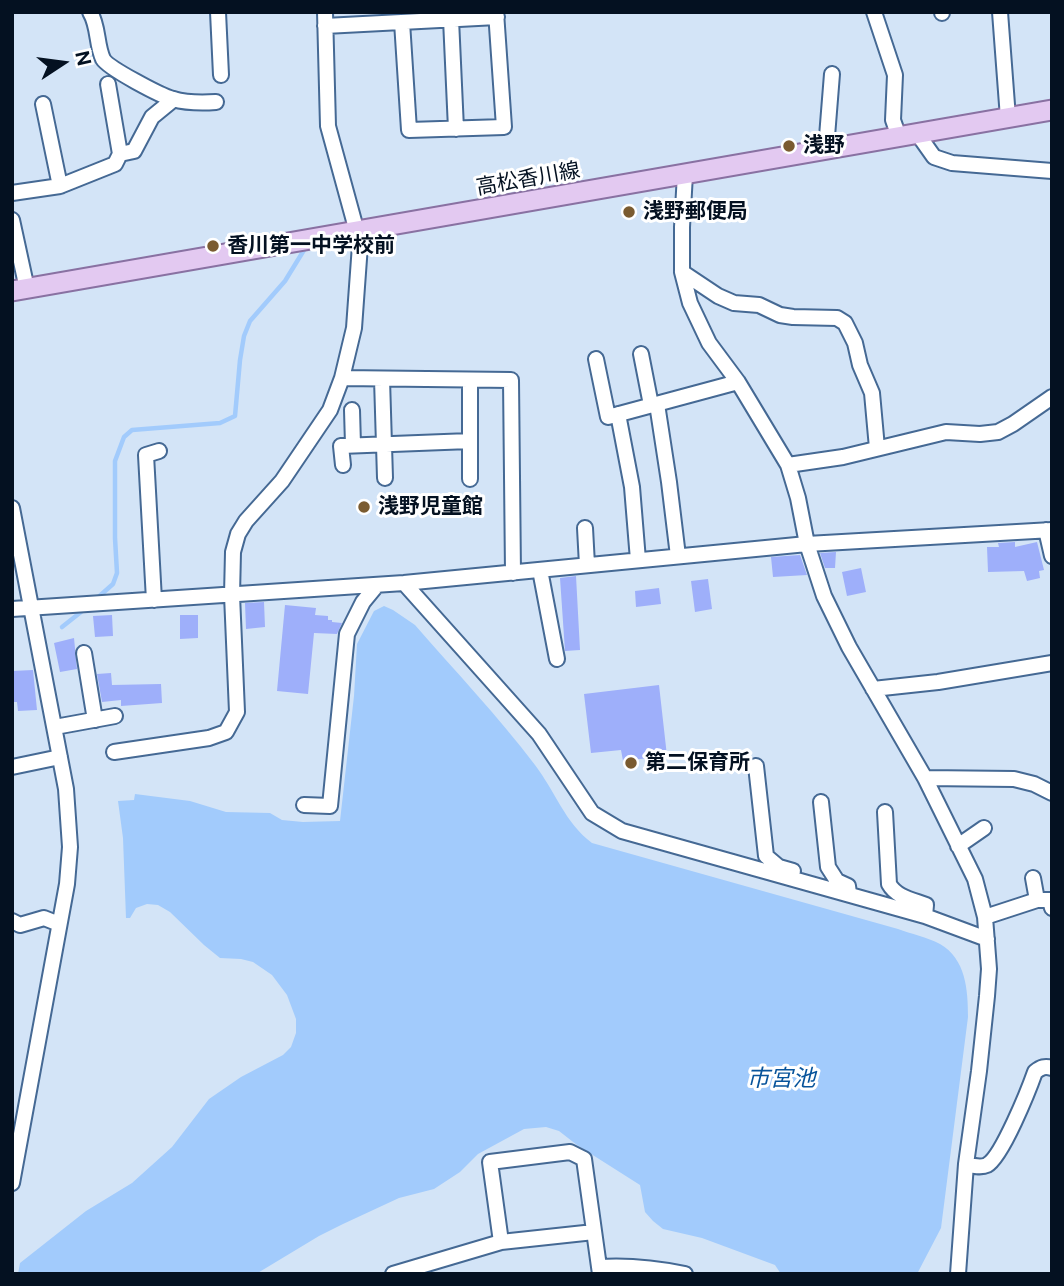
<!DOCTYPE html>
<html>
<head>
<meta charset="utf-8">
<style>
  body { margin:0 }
  #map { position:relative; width:1064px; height:1286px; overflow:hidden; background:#d3e4f7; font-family:"Public Sans",sans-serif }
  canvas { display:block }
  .frame { position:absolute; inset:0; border:14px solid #041121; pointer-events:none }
  .north { position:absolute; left:28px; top:28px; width:70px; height:70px; -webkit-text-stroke:5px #fff; paint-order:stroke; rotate:77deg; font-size:19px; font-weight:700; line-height:28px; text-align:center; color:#041121 }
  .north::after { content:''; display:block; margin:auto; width:24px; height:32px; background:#041121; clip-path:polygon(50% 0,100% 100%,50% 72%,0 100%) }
</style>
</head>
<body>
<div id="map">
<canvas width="1064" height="1286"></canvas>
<div class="frame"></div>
<div class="north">N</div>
</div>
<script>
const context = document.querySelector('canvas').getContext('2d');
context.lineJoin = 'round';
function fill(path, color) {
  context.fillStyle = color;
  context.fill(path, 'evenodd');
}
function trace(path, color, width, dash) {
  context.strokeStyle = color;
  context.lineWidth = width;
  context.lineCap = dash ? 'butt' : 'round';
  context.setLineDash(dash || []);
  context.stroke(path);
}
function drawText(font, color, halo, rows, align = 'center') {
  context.font = font + ' "Public Sans","Noto Sans JP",sans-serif';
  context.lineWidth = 6;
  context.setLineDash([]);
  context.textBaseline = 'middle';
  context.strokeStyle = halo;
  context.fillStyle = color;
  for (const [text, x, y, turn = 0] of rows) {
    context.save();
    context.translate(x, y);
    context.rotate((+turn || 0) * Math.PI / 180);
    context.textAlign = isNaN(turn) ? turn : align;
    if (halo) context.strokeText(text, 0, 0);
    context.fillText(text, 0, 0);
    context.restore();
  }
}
fill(new Path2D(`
  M384,606L393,610L415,625C455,671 498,716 535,765C555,791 565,823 592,843L898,929C911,934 927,937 940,944C966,959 968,990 968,1017L941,1228L917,1274H781L775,1265L702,1238L663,1229L653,1221L645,1212L640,1185L577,1145L559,1131L546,1127L524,1129L478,1154L460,1172L434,1189L399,1198L343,1224L319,1236L256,1274H18L20,1263L86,1211L132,1183L172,1147L209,1099L241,1077L283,1055L291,1047L296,1033V1019L287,995L272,975L253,962L241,959L220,958L204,945L170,912L158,905L147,904L136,908L130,918H126L123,838L118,801L134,800L135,794L190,801L226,812L270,813L282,820L303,822L340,821L354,696L357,644L374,611Z`), '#a2cbfc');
trace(new Path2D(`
  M95,600L113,584L117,573L115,538V461L124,437L132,430L220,423L235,416L240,360L244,336L250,321L285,281L304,250
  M62,627L86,608`), '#a2cbfc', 4.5);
fill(new Path2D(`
  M1015,542V547L1037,542L1044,570L1039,571L1040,578L1027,581L1024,571L988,572L987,547H999L998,543Z
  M836,552L835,568H825L820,553Z
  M800,555L807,575L773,577L771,557Z
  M861,568L866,592L847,596L842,572Z
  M576,576L580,650L565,651L560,578Z
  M708,579L712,609L695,612L691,581Z
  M659,588L661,604L636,607L635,591Z
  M264,602L265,627L246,629L245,603Z
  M285,605L316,608L315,615L328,616V620H332V622L342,623L337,634L314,633L308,694L277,691Z
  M112,615L113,636L95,637L93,616Z
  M180,615H198V638L180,639Z
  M74,638L77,669L60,672L54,643Z
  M33,670L37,710L18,711L17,702H12V671Z
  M111,673L112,685L161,684L162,703L121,706V700L102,702L97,674Z
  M659,685L667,756L623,761L621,750L591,753L584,694Z`), '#9eaffa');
const minor = new Path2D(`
  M90,12C99,27 96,44 103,59C108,68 161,96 173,99C187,103 202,103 216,102
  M218,12L221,75
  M325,12L328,126L357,232
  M874,12L895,75L893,120L899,137
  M942,12V13
  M1000,12L1008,118
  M451,19L456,129
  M402,22L409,130L504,127L496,12
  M325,26L497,17
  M43,104L60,186
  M917,133L934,157L952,163L1052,171
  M826,149L832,74
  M120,154L134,151L152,117L174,99
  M685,174L682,227V272L690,303L709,343L738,382L788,465L798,498L807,544L824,596L849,647L925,778L975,879L985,917L989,969L987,996L979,1071L966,1164L958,1274
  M12,193L60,186L115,164L120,154L108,84
  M12,220L27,289
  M682,272L718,296L734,303L759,305L780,315L793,317L837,318L845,323L855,343L860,365L872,393L877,448
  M641,354L651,405
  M596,359L608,417L738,382
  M342,378L511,380L513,573
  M382,379L385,478
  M470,380V479
  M657,404L669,482L678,556
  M352,410L353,445
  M618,414L632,487L638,560
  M343,465L341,446L470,441
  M788,465L843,457L946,432L980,434L998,432L1013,424L1052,397
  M12,508L66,789L70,847L67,884L12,1183
  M585,528L587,565
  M1046,530L1052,556
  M540,570L557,659
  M404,583L539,734L592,813L622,831L925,916L987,939
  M154,600L146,455L159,451
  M12,609L404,583L807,544L1052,530
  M84,653L95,720
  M873,689L938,682L1052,663
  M55,727L115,716
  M114,752L209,738L226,732L237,712L232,595L233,552L238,534L246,521L282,481L330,410L342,378L354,328L361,231
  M756,766L766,856L779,867L793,871
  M12,767L60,757
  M925,778L1014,779L1034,784L1052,793
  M821,802L828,867L837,881L848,886L849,893
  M304,805L330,806L347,634L363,602L377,585
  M885,812L889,884C896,897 913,900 926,905L925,916
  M958,846L984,828
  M1033,878L1037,900
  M985,917L1037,900H1050L1052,908
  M12,921L20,925L44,918L59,924
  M966,1164C973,1166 981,1168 987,1165C1002,1157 1029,1089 1035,1072C1041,1067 1045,1066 1052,1068
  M501,1242L490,1162L570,1152L584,1159L600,1274
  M599,1267C629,1265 656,1268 685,1274
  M393,1274L501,1242L594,1232`);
const major = new Path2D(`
  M12,291L1052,110`);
trace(minor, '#456994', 18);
trace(major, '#8971a2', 23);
trace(minor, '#fff', 14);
trace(major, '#e3c9f1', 19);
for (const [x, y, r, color] of [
  [789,146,7,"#7a5b30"],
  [629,212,7,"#7a5b30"],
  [213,246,7,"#7a5b30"],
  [364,507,7,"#7a5b30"],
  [631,763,7,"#7a5b30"]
]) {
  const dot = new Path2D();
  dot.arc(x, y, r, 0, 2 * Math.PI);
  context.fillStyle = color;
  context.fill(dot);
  trace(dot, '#fff', 2.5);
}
drawText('bold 21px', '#041121', '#fff', [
  ["浅野",803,146],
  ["浅野郵便局",643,212],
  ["香川第一中学校前",227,246],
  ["浅野児童館",378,507],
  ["第二保育所",645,763]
], 'left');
drawText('21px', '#041121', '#fff', [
  ["高松香川線",528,179,-10]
]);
drawText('italic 23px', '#08549b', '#fff', [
  ["市宮池",781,1079]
]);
</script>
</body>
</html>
